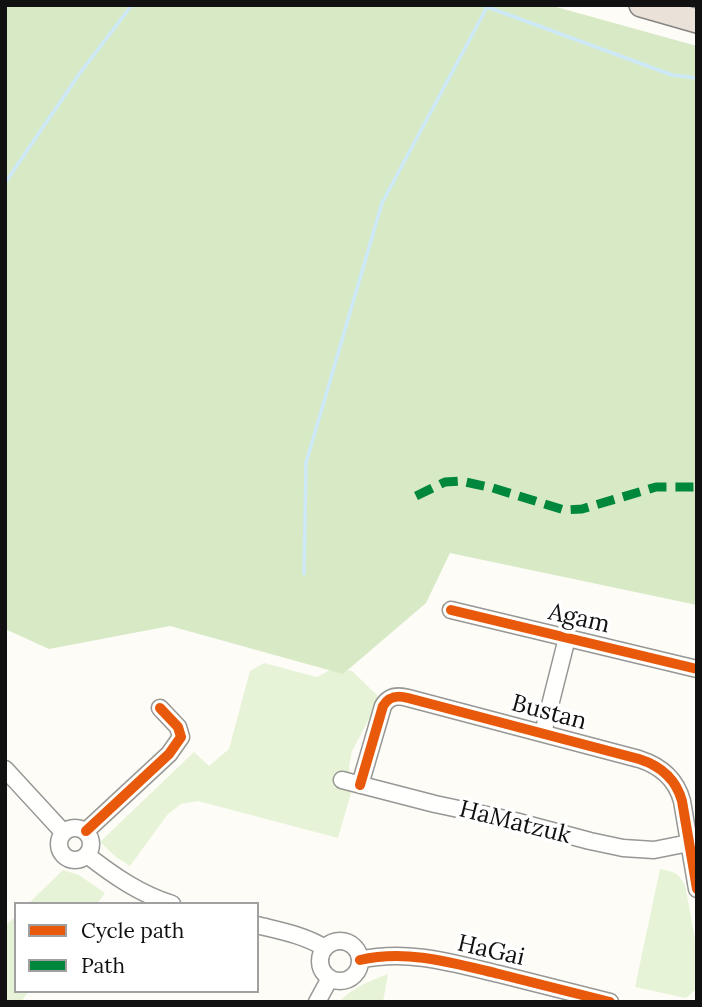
<!DOCTYPE html>
<html>
<head>
<meta charset="utf-8">
<style>
  body { margin:0 }
  #map { position:relative; width:702px; height:1007px; overflow:hidden; background:#fdfcf7; font-family:Lora,serif }
  canvas { display:block }
  .frame { position:absolute; inset:0; border:7px solid #111; pointer-events:none }
  .legend { position:absolute; left:14px; top:902px; width:245px; height:91px; box-sizing:border-box; background:#fff; border:2px solid #a0a0a0; margin:0; padding:9px 12px; list-style:none; font-size:21px; color:#111 }
  .legend li { display:flex; align-items:center; gap:14px; height:35px }
  .legend b { width:35px; border:2px solid #a0a0a0 }
</style>
</head>
<body>
<div id="map">
<canvas width="702" height="1007"></canvas>
<div class="frame"></div>
<ul class="legend">
<li><b style="height:9px;background:#e8590c"></b>Cycle path</li>
<li><b style="height:9px;background:#00873e"></b>Path</li>
</ul>
</div>
<script>
const context = document.querySelector('canvas').getContext('2d');
context.lineJoin = 'round';
function fill(path, color) {
  context.fillStyle = color;
  context.fill(path, 'evenodd');
}
function trace(path, color, width, dash) {
  context.strokeStyle = color;
  context.lineWidth = width;
  context.lineCap = dash ? 'butt' : 'round';
  context.setLineDash(dash || []);
  context.stroke(path);
}
function drawText(font, color, halo, rows, align = 'center') {
  context.font = font + ' Lora,serif';
  context.lineWidth = 7;
  context.setLineDash([]);
  context.textBaseline = 'middle';
  context.strokeStyle = halo;
  context.fillStyle = color;
  for (const [text, x, y, turn = 0] of rows) {
    context.save();
    context.translate(x, y);
    context.rotate((+turn || 0) * Math.PI / 180);
    context.textAlign = isNaN(turn) ? turn : align;
    if (halo) context.strokeText(text, 0, 0);
    context.fillText(text, 0, 0);
    context.restore();
  }
}
fill(new Path2D(`
  M264,663L317,677L334,668L352,671L380,698L352,751L349,767L353,786L338,838L198,801L181,804L168,814L130,866L116,857L100,842L194,752L209,766L229,749L250,671Z
  M660,869C674,872 678,872 685,885L697,950V985L695,990L686,998L635,987Z
  M63,870L79,875L105,893L97,904H28Z
  M16,916V991H29L21,1002H11L5,998V926Z
  M388,974L383,1002H339C353,987 370,981 388,974Z`), '#e7f3d7');
fill(new Path2D(`
  M5,5H549L697,46V605L450,553L426,603L343,674L170,626L49,649L5,629Z`), '#d8eac5');
trace(new Path2D(`
  M482,5L672,75L697,78
  M5,183L80,73L132,5
  M304,574L306,463L382,203L487,7`), '#cde8f7', 3.5);
const minor = new Path2D(`
  M451,610L697,669
  M543,733L567,638
  M5,769L63,832
  M342,780L435,804L515,821L590,841L623,848L654,850L689,843
  M360,785L383,706C389,696 397,695 408,698L639,759C661,766 676,779 682,801L697,889
  M59 844a16 16 0 1 1 32 0a16 16 0 1 1-32 0Z
  M86,831L169,754L181,737L178,727L160,708
  M87,855C114,876 140,894 172,904
  M257,925C281,931 304,935 325,948
  M320 961a20 20 0 1 1 40 0a20 20 0 1 1-40 0Z
  M360,960C407,949 453,963 499,974C536,983 573,993 610,1002
  M317,1002L330,978`);
const highway = new Path2D(`
  M641,5L697,21`);
trace(minor, '#979795', 19);
trace(highway, '#858482', 26);
trace(minor, '#fffffe', 16);
trace(highway, '#eae1d8', 23);
trace(new Path2D(`
  M416,496L445,482L461,481L493,488L564,510L582,509L656,487H697`), '#00873e', 9, [18, 9]);
trace(new Path2D(`
  M451,610L697,669
  M360,785L383,706C389,696 397,695 408,698L639,759C661,766 676,779 682,801L697,889
  M86,831L169,754L181,737L178,727L160,708
  M360,960C407,949 453,963 499,974C536,983 573,993 610,1002`), '#e8590c', 10);
drawText('24px', '#111', '#fff', [
  ["Agam",579,619,13],
  ["Bustan",549,713,15],
  ["HaMatzuk",515,823,14],
  ["HaGai",491,951,13]
]);
</script>
</body>
</html>
